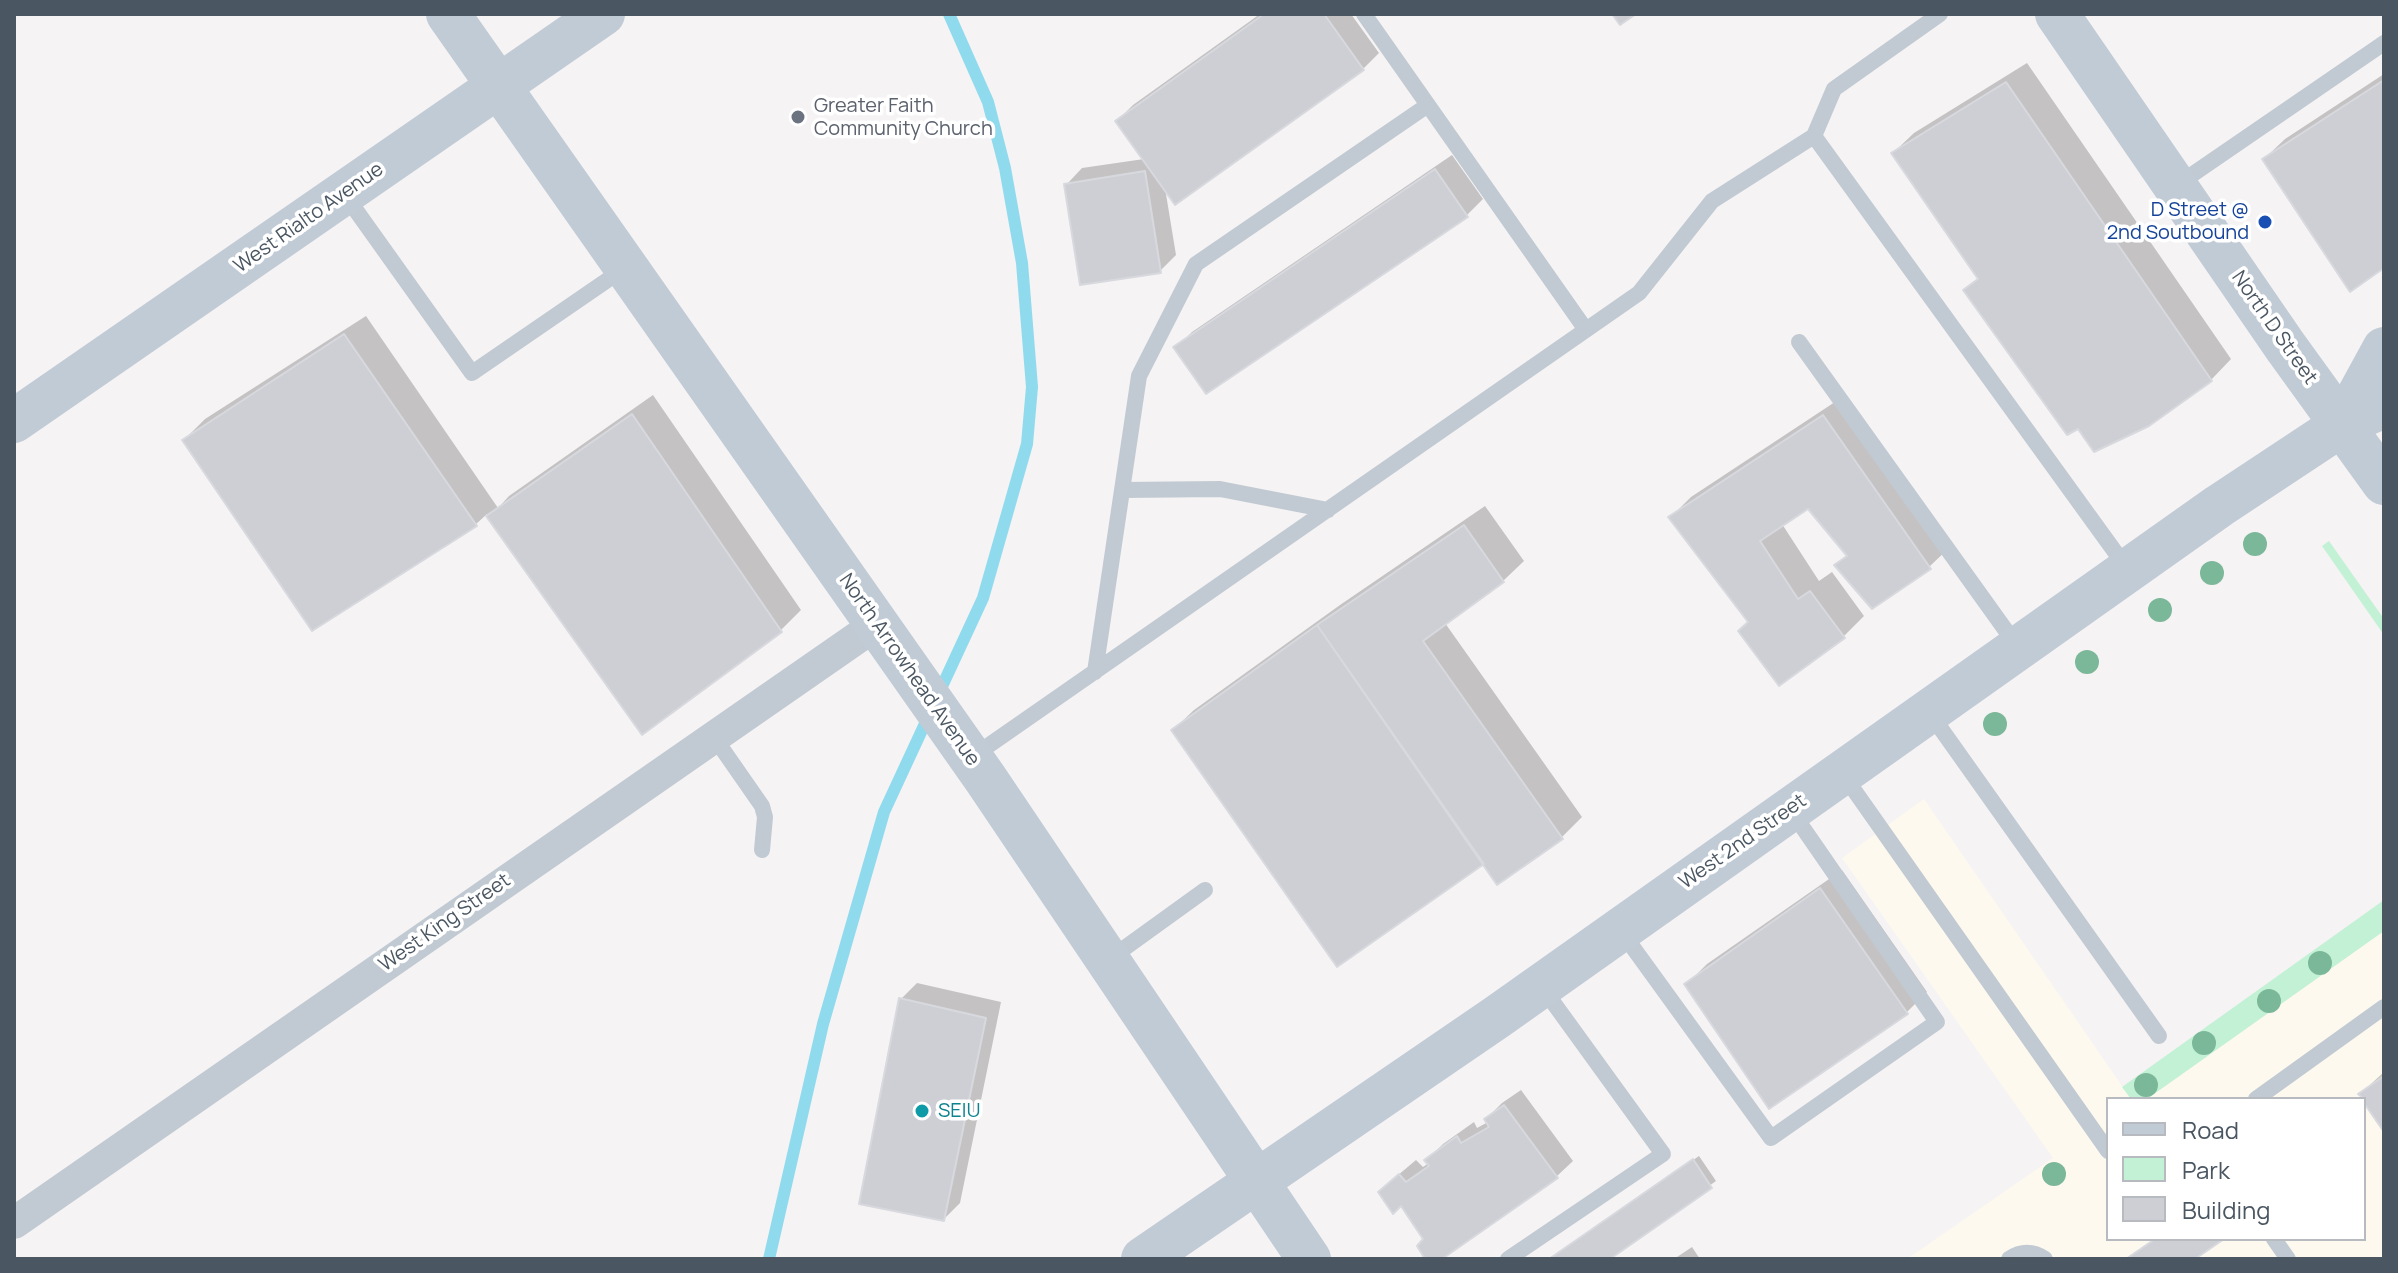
<!DOCTYPE html>
<html>
<head>
<meta charset="utf-8">
<style>
  body { margin:0 }
  #map { position:relative; width:2398px; height:1273px; overflow:hidden; background:#f5f3f3; font-family:Manrope,sans-serif }
  canvas { display:block }
  .frame { position:absolute; inset:0; border:16px solid #4a5661; pointer-events:none }
  .legend { position:absolute; left:2106px; top:1097px; width:260px; height:144px; box-sizing:border-box; background:#fff; border:2px solid #b7bbc0; margin:0; padding:10px 14px; list-style:none; font-size:24px; color:#4a5661 }
  .legend li { display:flex; align-items:center; gap:16px; height:40px }
  .legend b { width:40px; border:2px solid #b7bbc0 }
</style>
</head>
<body>
<div id="map">
<canvas width="2398" height="1273"></canvas>
<div class="frame"></div>
<ul class="legend">
<li><b style="height:10px;background:#c1cbd6"></b>Road</li>
<li><b style="height:22px;background:#c3f1d5"></b>Park</li>
<li><b style="height:22px;background:#cdcfd5"></b>Building</li>
</ul>
</div>
<script>
const context = document.querySelector('canvas').getContext('2d');
context.lineJoin = 'round';
function fill(path, color) {
  context.fillStyle = color;
  context.fill(path, 'evenodd');
}
function trace(path, color, width, dash) {
  context.strokeStyle = color;
  context.lineWidth = width;
  context.lineCap = dash ? 'butt' : 'round';
  context.setLineDash(dash || []);
  context.stroke(path);
}
function drawText(font, color, halo, rows, align = 'center') {
  context.font = font + ' Manrope,sans-serif';
  context.lineWidth = 7;
  context.setLineDash([]);
  context.textBaseline = 'middle';
  context.strokeStyle = halo;
  context.fillStyle = color;
  for (const [text, x, y, turn = 0] of rows) {
    context.save();
    context.translate(x, y);
    context.rotate((+turn || 0) * Math.PI / 180);
    context.textAlign = isNaN(turn) ? turn : align;
    if (halo) context.strokeText(text, 0, 0);
    context.fillText(text, 0, 0);
    context.restore();
  }
}
fill(new Path2D(`
  M1924,799L2131,1099H2108V1239H2364V1099H2147L2384,931V1259H1907L2053,1158L1842,858Z`), '#fdf9ef');
fill(new Path2D(`
  M2329,541L2384,619V635L2322,546Z
  M2384,900V931L2147,1099H2131L2122,1087Z`), '#c3f1d5');
fill(new Path2D(`
  M1260,14H1351L1379,53L1363,69L1165,188L1176,255L1160,271L1067,184L1082,168L1144,159L1117,121L1133,105Z
  M2027,63L2231,359L2211,380L1966,290L1979,277L1893,153L1914,133Z
  M2384,74V266L2264,159L2285,139Z
  M1452,155L1483,199L1467,215L1206,392L1176,348L1192,332Z
  M366,316L498,508L509,496L653,395L801,610L781,630L643,733L487,514L475,525L184,440L205,419Z
  M1844,396L1950,547L1929,567L1837,565L1848,554L1808,507L1782,524L1819,581L1832,572L1864,616L1843,637L1750,622L1671,517L1691,497Z
  M1485,506L1524,561L1503,581L1445,623L1582,817L1562,837L1498,882L1484,862L1173,730L1194,710L1340,605Z
  M1842,870L1927,992L1907,1012L1770,1106L1687,984L1707,964Z
  M917,983L1001,1002L960,1203L944,1219L901,999Z
  M2384,1072V1128L2360,1094Z
  M1521,1090L1573,1161L1557,1176L1439,1259H1427L1425,1239L1397,1176L1416,1160L1423,1167L1429,1163L1427,1160L1443,1144L1474,1122L1477,1128L1488,1122L1486,1119L1502,1103Z
  M1699,1156L1716,1181L1607,1259H1549Z
  M1692,1247L1700,1259H1674Z`), '#0003');
trace(new Path2D(`
  M938,695L983,598L1027,444L1032,387L1022,263L1005,168L988,102L949,14
  M769,1259L823,1024L884,812L929,715`), '#90daee', 12);
const building = new Path2D(`
  M1264,14H1324L1364,70L1175,205L1115,121Z
  M1612,14H1636L1620,25Z
  M2384,80V268L2350,292L2262,159Z
  M2006,82L2212,381L2149,426L2094,452L2078,429L2067,435L1963,290L1978,279L1891,153Z
  M1435,169L1468,217L1206,394L1173,347Z
  M1145,171L1161,273L1080,285L1064,184Z
  M344,334L477,526L312,631L182,440Z
  M632,414L782,632L642,735L486,516Z
  M1823,415L1931,569L1872,609L1834,565L1847,556L1808,509L1760,541L1798,599L1810,591L1845,638L1779,686L1738,631L1748,622L1668,517Z
  M1464,525L1504,582L1423,641L1563,839L1497,885L1317,625Z
  M1317,625L1484,864L1337,967L1171,730Z
  M1820,888L1908,1014L1769,1109L1684,984Z
  M899,998L986,1018L944,1221L859,1204Z
  M2384,1076V1132L2364,1103V1099L2358,1094Z
  M1504,1105L1558,1178L1442,1259H1425L1417,1246L1423,1239L1401,1206L1393,1214L1378,1192L1399,1174L1406,1182L1429,1166L1424,1160L1457,1136L1461,1143L1489,1127L1484,1119Z
  M1693,1159L1712,1188L1610,1259H1549Z
  M2155,1239H2224L2195,1259H2126Z`);
fill(building, '#cdcfd5');
trace(building, '#d7d9de', 2);
trace(new Path2D(`
  M1364,14L1586,330
  M1940,14L1834,89L1814,136L2126,567
  M2177,185L2384,43
  M345,195L472,373L625,268
  M1799,342L2017,646
  M1123,490L1220,489L1328,510
  M1095,672L1139,376L1196,264L1428,105
  M1929,712L2159,1036
  M714,737L762,806L765,817L762,850
  M972,757L1639,293L1712,201L1814,136
  M1842,773L2108,1151
  M1621,931L1771,1138L1937,1022L1792,812
  M1108,960L1205,890
  M2256,1099L2384,1007
  M2274,1239L2288,1259
  M1508,1259L1663,1154L1542,987
  M2009,1259C2021,1251 2033,1251 2045,1259`), '#c1cad2', 16);
trace(new Path2D(`
  M14,1223L877,624`), '#c1cad2', 32);
trace(new Path2D(`
  M448,14L985,778L1309,1259
  M2057,14L2285,346L2384,483
  M14,421L603,14
  M2343,424L2384,349
  M1143,1259L1497,1017L2219,506L2343,424L2384,406`), '#c1cbd6', 44);
context.fillStyle = '#7bb799';
for (const [x, y] of [
  [2255,544],
  [2212,573],
  [2160,610],
  [2087,662],
  [1995,724],
  [2320,963],
  [2269,1001],
  [2204,1043],
  [2146,1085],
  [2054,1174]
]) {
  context.beginPath();
  context.arc(x, y, 12, 0, 2 * Math.PI);
  context.fill();
}
for (const [x, y, r, color] of [
  [798,117,8,"#6b7280"],
  [2265,222,8,"#1a4fb4"],
  [922,1111,8,"#0f9aa8"]
]) {
  const dot = new Path2D();
  dot.arc(x, y, r, 0, 2 * Math.PI);
  context.fillStyle = color;
  context.fill(dot);
  trace(dot, '#fff', 3);
}
drawText('20px', '#5b616d', '#fff', [
  ["Greater Faith",814,106],
  ["Community Church",814,129]
], 'left');
drawText('20px', '#164399', '#fff', [
  ["D Street @",2249,210],
  ["2nd Soutbound",2249,233]
], 'right');
drawText('20px', '#4a5661', '#fff', [
  ["West Rialto Avenue",309,218,-35],
  ["North D Street",2274,328,55],
  ["North Arrowhead Avenue",909,670,55],
  ["West 2nd Street",1743,842,-35],
  ["West King Street",445,923,-35]
]);
drawText('20px', '#0d838f', '#fff', [
  ["SEIU",938,1111]
], 'left');
</script>
</body>
</html>
